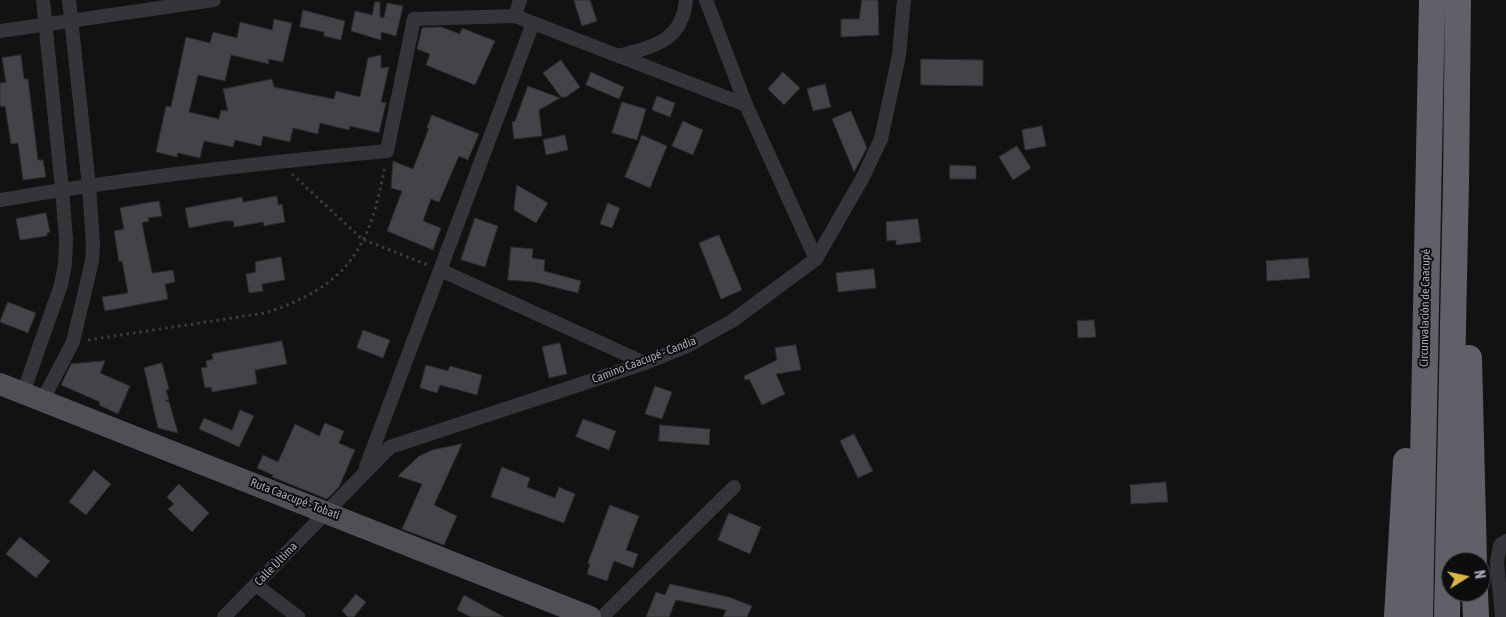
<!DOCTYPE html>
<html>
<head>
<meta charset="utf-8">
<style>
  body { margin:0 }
  #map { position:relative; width:1506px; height:617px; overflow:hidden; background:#121213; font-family:"Asap Condensed",sans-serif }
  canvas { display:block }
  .north { position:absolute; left:1441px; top:552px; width:50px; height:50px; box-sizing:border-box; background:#0d0d0e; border:1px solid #4a4b50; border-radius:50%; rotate:80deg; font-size:14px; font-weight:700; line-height:20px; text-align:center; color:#a5a7b2 }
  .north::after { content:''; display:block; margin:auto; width:18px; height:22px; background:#dbb841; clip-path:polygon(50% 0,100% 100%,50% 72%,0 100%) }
</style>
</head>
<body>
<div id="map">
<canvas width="1506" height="617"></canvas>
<div class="north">N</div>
</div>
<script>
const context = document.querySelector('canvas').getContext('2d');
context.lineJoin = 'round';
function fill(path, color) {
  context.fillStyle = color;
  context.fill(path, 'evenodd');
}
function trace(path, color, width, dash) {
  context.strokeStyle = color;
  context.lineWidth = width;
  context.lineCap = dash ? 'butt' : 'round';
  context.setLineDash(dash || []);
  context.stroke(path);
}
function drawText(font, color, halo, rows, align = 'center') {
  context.font = font + ' "Asap Condensed",sans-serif';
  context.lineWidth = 4;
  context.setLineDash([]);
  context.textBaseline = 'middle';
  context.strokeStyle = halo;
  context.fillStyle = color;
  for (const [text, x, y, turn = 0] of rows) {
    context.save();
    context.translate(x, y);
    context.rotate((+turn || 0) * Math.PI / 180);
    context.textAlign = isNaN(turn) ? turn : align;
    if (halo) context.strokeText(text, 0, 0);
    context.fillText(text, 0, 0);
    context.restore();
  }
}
const building = new Path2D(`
  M574,0H590L597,21L582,26Z
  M862,0H878L879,35L841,37V19H859Z
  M375,2H380V17L384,18L387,3L403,6L396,36L381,32V40L351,31L355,11L372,15Z
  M303,10L345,21L341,40L324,36V32L300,27Z
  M274,19L292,23L283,62L268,59L269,64L231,55L225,81L198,75L189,112L219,119L221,110L228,111L223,89L272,79L274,87L308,94L334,99L336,91L360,97L368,58L381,55V68L389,67L381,102L386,103L379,133L350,126L349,130L320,123L318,134L293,128L290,142L263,136L261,146L235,140L233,147L204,141L200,158L178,153L177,157L156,152L166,106L171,107L186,37L210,43L213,32L237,38L240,22L272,30Z
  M441,27L460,34L462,28L495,41L475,85L426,65L430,54L417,49L422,28Z
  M21,55L24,79H28L38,160H43L46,177L23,180L18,143L11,144L5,106L0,107V83L6,82L2,58Z
  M921,59L983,60V86L921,85Z
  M561,60L580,87L566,97H561L543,73Z
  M591,72L624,87L619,99L586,85Z
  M783,72L800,88L784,105L768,89Z
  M825,84L831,107L813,111L807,89Z
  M528,86L560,98L539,110L542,136L514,139L512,122L515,121Z
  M657,96L675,103L670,117L652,110Z
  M622,102L646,109L637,140L612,133Z
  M851,111L867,148L854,172L832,119Z
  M432,115L479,134L468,160L459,156L439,202L431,199L423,221L441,228L433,250L387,231L402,191L391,188L393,161L413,169L429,128H427Z
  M683,121L703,130L693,155L672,146Z
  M1042,126L1046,146L1025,150L1022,130Z
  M565,135L568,150L546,155L543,140Z
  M642,135L667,146L650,188L625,177Z
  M1017,146L1031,168L1013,180L999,157Z
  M950,165L976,166V179H950Z
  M517,185L548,203L536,223L514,210Z
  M277,196L278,205L282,204L285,222L264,226L263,222L234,227L233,221H225L189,228L185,208L242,197L243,202Z
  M159,201L162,216L148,218L149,221L142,223L152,273L173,270L175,282L165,284L168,299L105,311L102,297L128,293L122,261L119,262L114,231L124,229L120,208Z
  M608,203L620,208L612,228L600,224Z
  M46,213L50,232L47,233V236L20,240L16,219Z
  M475,218L498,226L485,267L461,260Z
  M918,219L921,242L896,245V240L887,241L886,222Z
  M719,235L742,290L721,299L699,243Z
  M511,247L533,249L532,258L545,260L544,271L581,281L578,293L534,282L508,280Z
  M281,257L285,280L262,284L263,291L249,293L246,274L256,272L255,262Z
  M1308,258L1310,278L1267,281L1266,261Z
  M874,269L876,288L838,292L836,273Z
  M8,302L36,313L28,333L0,322Z
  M1094,320L1096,337L1078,338L1077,321Z
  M363,330L390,340L383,358L357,348Z
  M282,341L287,364L255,370L257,384L212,392L211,387L205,388L201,368L207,367L206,361L213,359L212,354Z
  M560,343L567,374L549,378L542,347Z
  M796,345L801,370L776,374L785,394L762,405L749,379L745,380L744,376L777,360L775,348Z
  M105,361L100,373L130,386L118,414L99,405L100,402L61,385L71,364Z
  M162,363L169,389L166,390L169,400L165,401L169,402L178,433L158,428L144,368Z
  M426,365L448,371L450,366L482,375L477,395L440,385L437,393L420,388Z
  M655,386L672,392L662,419L645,414Z
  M240,410L254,416L239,447L199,429L204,418L232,430Z
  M583,419L616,431L609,450L576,437Z
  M325,423L344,431L339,443L355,450L339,487L327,499L272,477L273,475L257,468L263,455L278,462L295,424L319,436Z
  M660,425L710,429L709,445L659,441Z
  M854,434L873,471L858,478L840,441Z
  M462,444L434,505L457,516L444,545L402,529L422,484L398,476L419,456L432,450Z
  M502,467L530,478L527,487L555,498L559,487L575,494L564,523L491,497Z
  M94,470L111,484L86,515L69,502Z
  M1166,482L1168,502L1131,504L1130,485Z
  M179,484L209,513L192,532L168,509L174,504L167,497Z
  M610,505L639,516L626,550L638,554L633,568L614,561L607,581L587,574L590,564L588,563Z
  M729,513L761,527L750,554L718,540Z
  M20,537L50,561L36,578L6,554Z
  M670,584L729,597L752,606L747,617H723L726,610L676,600L669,617H646L656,592L665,595Z
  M356,594L366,602L354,617H348L342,611Z
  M464,595L504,617H471L457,610Z`);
fill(building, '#444448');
trace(building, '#2c2c2f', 1);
trace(new Path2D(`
  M292,174L362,239L428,265
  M88,340L265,313C348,286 370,249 385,165`), '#3b3c40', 3, [2.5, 4]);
trace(new Path2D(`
  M706,0L746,105L816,259
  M515,16L520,0
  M0,31L214,0
  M619,56C653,46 682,42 686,0
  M0,200C128,178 258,163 387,151L414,19L515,16L746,105
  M440,270L645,363
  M23,393L61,285L65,264L66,239L62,189L43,0
  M42,401L73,342L92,261L93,245L89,186L69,0
  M366,467L533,23
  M256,585L298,617
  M224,617L390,447L645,363L687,346L732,321L816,259L862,179L881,139L899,55L904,0
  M602,617L734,487
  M1502,617L1497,562L1500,545L1506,541`), '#353539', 14);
trace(new Path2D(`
  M0,384L590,617`), '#4f5056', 22);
trace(new Path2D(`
  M1469,358L1474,562
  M1475,592L1476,617
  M1397,617L1406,461
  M1420,617L1432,0
  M1447,617L1456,182L1458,0`), '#606168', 26);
drawText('12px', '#a5a7b2', '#0d0d0e', [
  ["Circunvalación de Caacupé",1425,308,-89],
  ["Camino Caacupé - Candia",644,360,-21],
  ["Ruta Caacupé - Tobatí",295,499,21],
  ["Calle Última",276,564,-46]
]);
</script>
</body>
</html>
